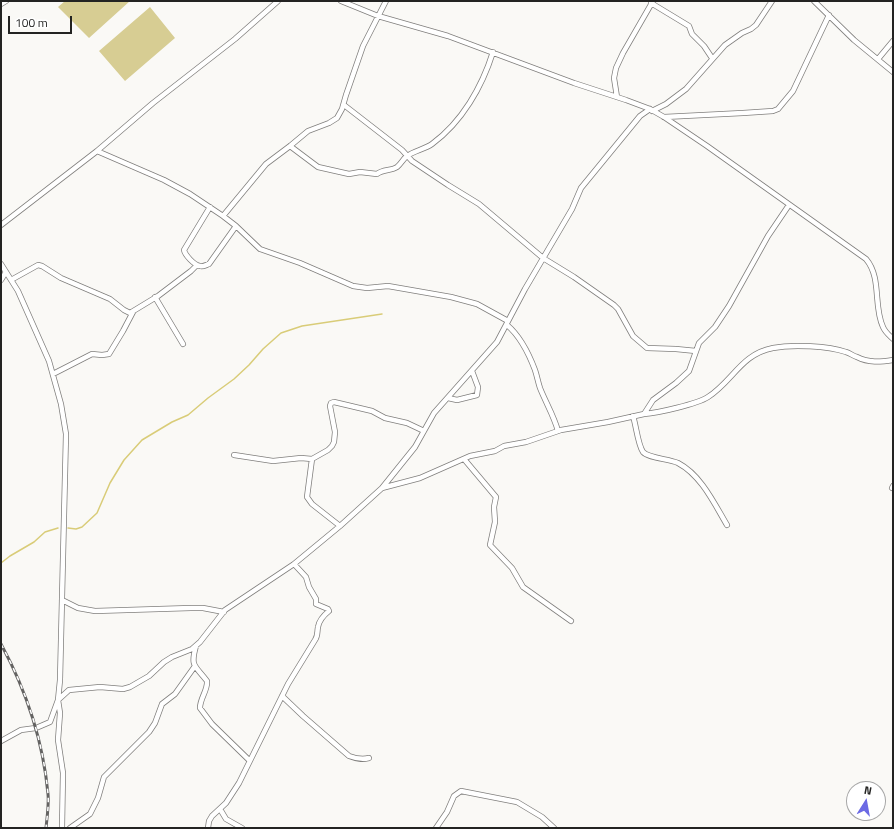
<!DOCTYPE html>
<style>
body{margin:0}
#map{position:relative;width:894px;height:829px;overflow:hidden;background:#faf9f6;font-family:"Titillium Web",sans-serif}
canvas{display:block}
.frame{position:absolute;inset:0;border:2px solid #232322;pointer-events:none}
.north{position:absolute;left:846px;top:781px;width:40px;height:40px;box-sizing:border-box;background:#fff;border:1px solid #a7a7a7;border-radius:50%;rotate:11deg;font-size:11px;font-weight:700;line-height:16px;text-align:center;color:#232322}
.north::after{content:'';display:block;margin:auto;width:14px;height:18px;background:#6c6ae4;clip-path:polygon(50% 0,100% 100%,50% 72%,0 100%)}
.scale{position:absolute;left:8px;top:16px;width:64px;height:18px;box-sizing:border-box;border:2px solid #232322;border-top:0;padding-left:5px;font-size:12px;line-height:14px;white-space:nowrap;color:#232322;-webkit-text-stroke:3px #fff;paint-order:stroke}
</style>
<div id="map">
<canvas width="894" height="829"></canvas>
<div class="frame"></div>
<div class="north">N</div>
<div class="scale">100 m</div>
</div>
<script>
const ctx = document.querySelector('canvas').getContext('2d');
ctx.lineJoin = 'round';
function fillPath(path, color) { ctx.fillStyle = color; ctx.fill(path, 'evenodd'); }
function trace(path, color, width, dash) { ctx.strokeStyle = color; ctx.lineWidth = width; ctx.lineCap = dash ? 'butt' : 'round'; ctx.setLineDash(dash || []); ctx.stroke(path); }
fillPath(new Path2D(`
 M65,1h65l-41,37 -31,-31z
 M150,7l25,31 -50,43 -26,-30z`), '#d7cd93');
trace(new Path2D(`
 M68,528l8,1 6,-2 15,-14 13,-30 14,-23 18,-20 30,-18 16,-7 20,-17 26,-19 15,-14 14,-16 18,-16 21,-7 80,-12
 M1,563l9,-7 24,-14 11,-10 13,-4`), '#d9cc78', 1.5);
const minor = new Path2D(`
 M341,1l37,15 70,20 126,47 52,17 24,9 14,8 43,29 159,113c16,19 7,47 17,68 2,5 6,8 10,12
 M814,1l40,39 39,32
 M651,3l38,23 3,8 12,12 8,12
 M1,4l5,-3
 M878,59l15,-18
 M617,97l-3,-19 2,-10 7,-15 30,-52
 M344,105l58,45 10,11 36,24 31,19 64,54 31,19 40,28 4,4 15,27 14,12 29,1 20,2
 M652,111l14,-7 20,-15 39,-44 17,-12 9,-4 5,-4 16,-24
 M664,117l79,-4 30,-2 5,-2 15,-18 36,-76
 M290,146l28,21 31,7 11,-2 17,2c6,-5 14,-3 20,-7 4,-3 6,-8 10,-11 7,-5 18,-7 25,-12 30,-22 50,-57 61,-92
 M97,151l67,29 26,14 33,22 13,10 24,23 40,14 53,23 14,2 21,-2 63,11 26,7 31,17
 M210,207l-26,43c1,5 10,15 16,16 3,1 6,-1 9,-2l27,-38
 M223,216l43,-52 24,-18 18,-15 21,-8 8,-5 5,-9 4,-14 17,-49 23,-45
 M1,225l96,-74 56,-48 82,-64 43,-38
 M1,264l17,27 31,70 12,43 5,30 -6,246 -2,20 2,13 -2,27 5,33 -1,55
 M1,280l5,-8
 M11,280l27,-15 4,1 19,12 49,21 14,11 6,3 28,-17 33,-25 6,-6
 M155,297l28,47
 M507,325c13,11 22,29 28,45 2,6 3,12 5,18 6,15 14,28 18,43
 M53,374l39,-20 10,1 7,-1 14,-23 10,-19
 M448,398l9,2 20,-5 1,-8 -6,-16
 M644,414c14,-1 53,-10 64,-17 25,-16 33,-43 65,-49 20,-4 55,-2 73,4 4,1 7,4 11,5 12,6 23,5 36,3
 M633,416c3,9 5,29 10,36 5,6 26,7 35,11 23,12 36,40 49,62
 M234,455l39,6 28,-3 11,1 16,-9 4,-4 2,-4 1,-10 -5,-26 1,-3 3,-1 38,9 13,7 22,5 17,8
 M312,459l-5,38 5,7 28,22
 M464,459l32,38 -2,10 1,15 -5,23 22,23 11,19 48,34
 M382,488l38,-10 50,-22 25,-5 9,-5 22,-4 35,-12 47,-8 36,-8 9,-14 23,-17 13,-12 10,-28 16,-16 14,-21 39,-70 21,-31
 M892,488l1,-2
 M62,600l16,8 17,3 96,-3h12l21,4
 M196,646c-6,21 -1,19 11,35 1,9 -7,17 -7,27l12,16 37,36
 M282,696l21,20 46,40c8,3 13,4 20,2
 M1,741l20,-11 15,-2 14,-6 8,-22 11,-10 31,-3 23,2 7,-2 19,-11 15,-14 8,-5 20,-8 8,-7 25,-32 69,-46 46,-38 42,-38 33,-41 19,-34 63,-71 28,-53 47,-80 9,-21 59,-72 10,-7
 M220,809l6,10 16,9
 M70,828l20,-14 8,-16 6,-21 45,-45 6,-9 7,-19 13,-10 20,-28
 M208,828l1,-7 3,-5 14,-13 13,-20 49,-99 27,-44c3,-4 2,-8 3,-13 1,-6 6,-12 11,-16l-1,-2 -12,-5v-5l-7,-12 -3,-10 -12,-13
 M436,828l11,-16 7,-16 7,-5 56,11 25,15 12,11`);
trace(minor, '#807f7d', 6);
trace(minor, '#fff', 4.5);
const rail = new Path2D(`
 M1,644c26,48 42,96 47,150 1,11 -1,23 -2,34`);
trace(rail, '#646362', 3);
trace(rail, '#fff', 1.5, [4.5]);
</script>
